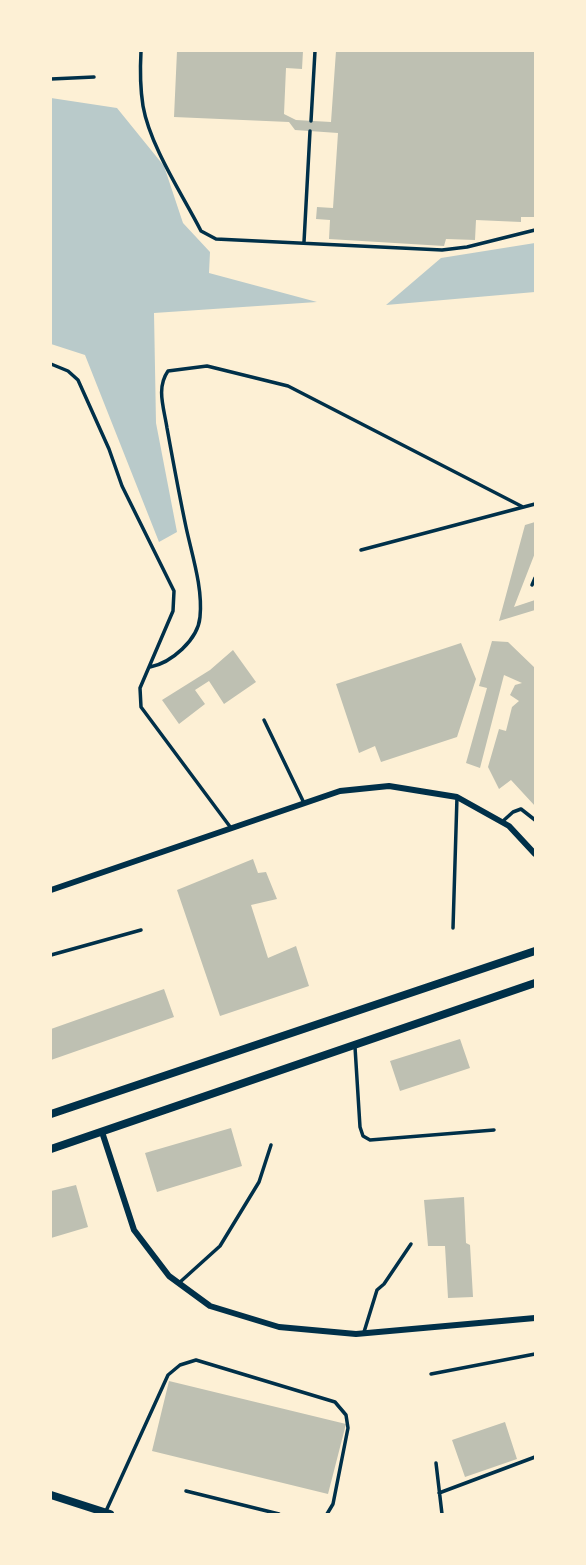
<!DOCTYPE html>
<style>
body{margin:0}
#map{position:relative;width:586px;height:1565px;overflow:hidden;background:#fdf0d5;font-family:"Nunito Sans",sans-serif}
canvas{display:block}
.frame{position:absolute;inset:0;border:52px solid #fdf0d5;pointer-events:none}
</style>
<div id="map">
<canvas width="586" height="1565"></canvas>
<div class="frame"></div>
</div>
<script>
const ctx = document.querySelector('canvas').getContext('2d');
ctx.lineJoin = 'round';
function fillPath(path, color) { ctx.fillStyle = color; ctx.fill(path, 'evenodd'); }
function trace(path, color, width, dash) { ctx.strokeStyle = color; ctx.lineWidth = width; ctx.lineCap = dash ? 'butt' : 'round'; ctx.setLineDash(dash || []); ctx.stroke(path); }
fillPath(new Path2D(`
 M51,98l66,10 47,58 19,57 27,29 -1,21 108,29 -163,11 2,110 21,109 -18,10 -74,-187 -34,-11z
 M535,243v49l-149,13 55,-47z`), '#b9caca');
fillPath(new Path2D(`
 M177,51h126l-1,18 -16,-1 -2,46 12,6 35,2 5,-71h199v166h-14v5l-45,-2 -1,20 -29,-1 -2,7 -115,-7 1,-19 -14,-1 1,-12 16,1 5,-75 -43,-3 -6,-8 -115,-5z
 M535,522v31l-21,54 21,-7v10l-36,11 26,-96z
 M492,641l16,1 27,26v138l-24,-26 -12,9 -11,-22 11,-38 7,2 6,-24 7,-6 -9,-6 5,-10 7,-2 -18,-8 -24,93 -14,-5 21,-75 -8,-2z
 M461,643l15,36 -19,58 -76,25 -6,-16 -16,7 -23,-69z
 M233,650l23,32 -32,22 -15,-23 -14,9 10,14 -26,20 -17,-24 48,-30z
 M253,859l5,14 8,-1 11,27 -26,6 17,53 28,-12 13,40 -89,30 -43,-126z
 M164,989l10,28 -123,43v-31z
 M460,1039l10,29 -70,23 -10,-30z
 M231,1128l11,38 -85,26 -12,-39z
 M76,1185l12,42 -37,11v-47z
 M464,1197l2,46 4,2 3,52 -25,1 -3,-52h-17l-4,-46z
 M169,1381l177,43 -18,70 -176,-43z
 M505,1422l12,37 -52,18 -13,-37z`), '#bec0b2');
trace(new Path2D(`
 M141,51c-1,18 -1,36 2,55 7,40 39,88 58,125l15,8 226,11 25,-3 68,-17
 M51,79l43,-2
 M311,121l4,-70
 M304,242l6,-111
 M51,364l17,7 10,9 31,69 13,37 52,105 -1,20 -33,77 1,19 90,121
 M361,550l174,-46
 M532,585l3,-7
 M150,667c21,-4 48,-27 50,-50 3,-29 -8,-62 -14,-90 -7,-33 -13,-66 -19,-99 -3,-20 -11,-40 1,-57l39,-5 81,20 235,121
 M264,720l40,83
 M503,821l10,-9 8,-3 14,11
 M453,928l4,-131
 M51,955l90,-25
 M355,1047l5,80 3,9 7,4 124,-10
 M179,1283l41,-37 39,-64 12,-37
 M364,1332l13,-42 7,-6 27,-40
 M431,1374l104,-20
 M436,1463l6,51
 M186,1491l93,23
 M439,1493l96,-36
 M106,1511l62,-136 12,-10 16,-5 139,42 11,13 2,13 -15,76 -6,10`), '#003049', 3.5);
trace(new Path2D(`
 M51,890l289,-99 49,-5 68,11 52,29 26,28
 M102,1132l32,98 35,46 41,30 69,21 77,7 179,-16`), '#003049', 6);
trace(new Path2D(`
 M51,1114l484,-163
 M51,1149l484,-166
 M51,1495l59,19`), '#003049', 8);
</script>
